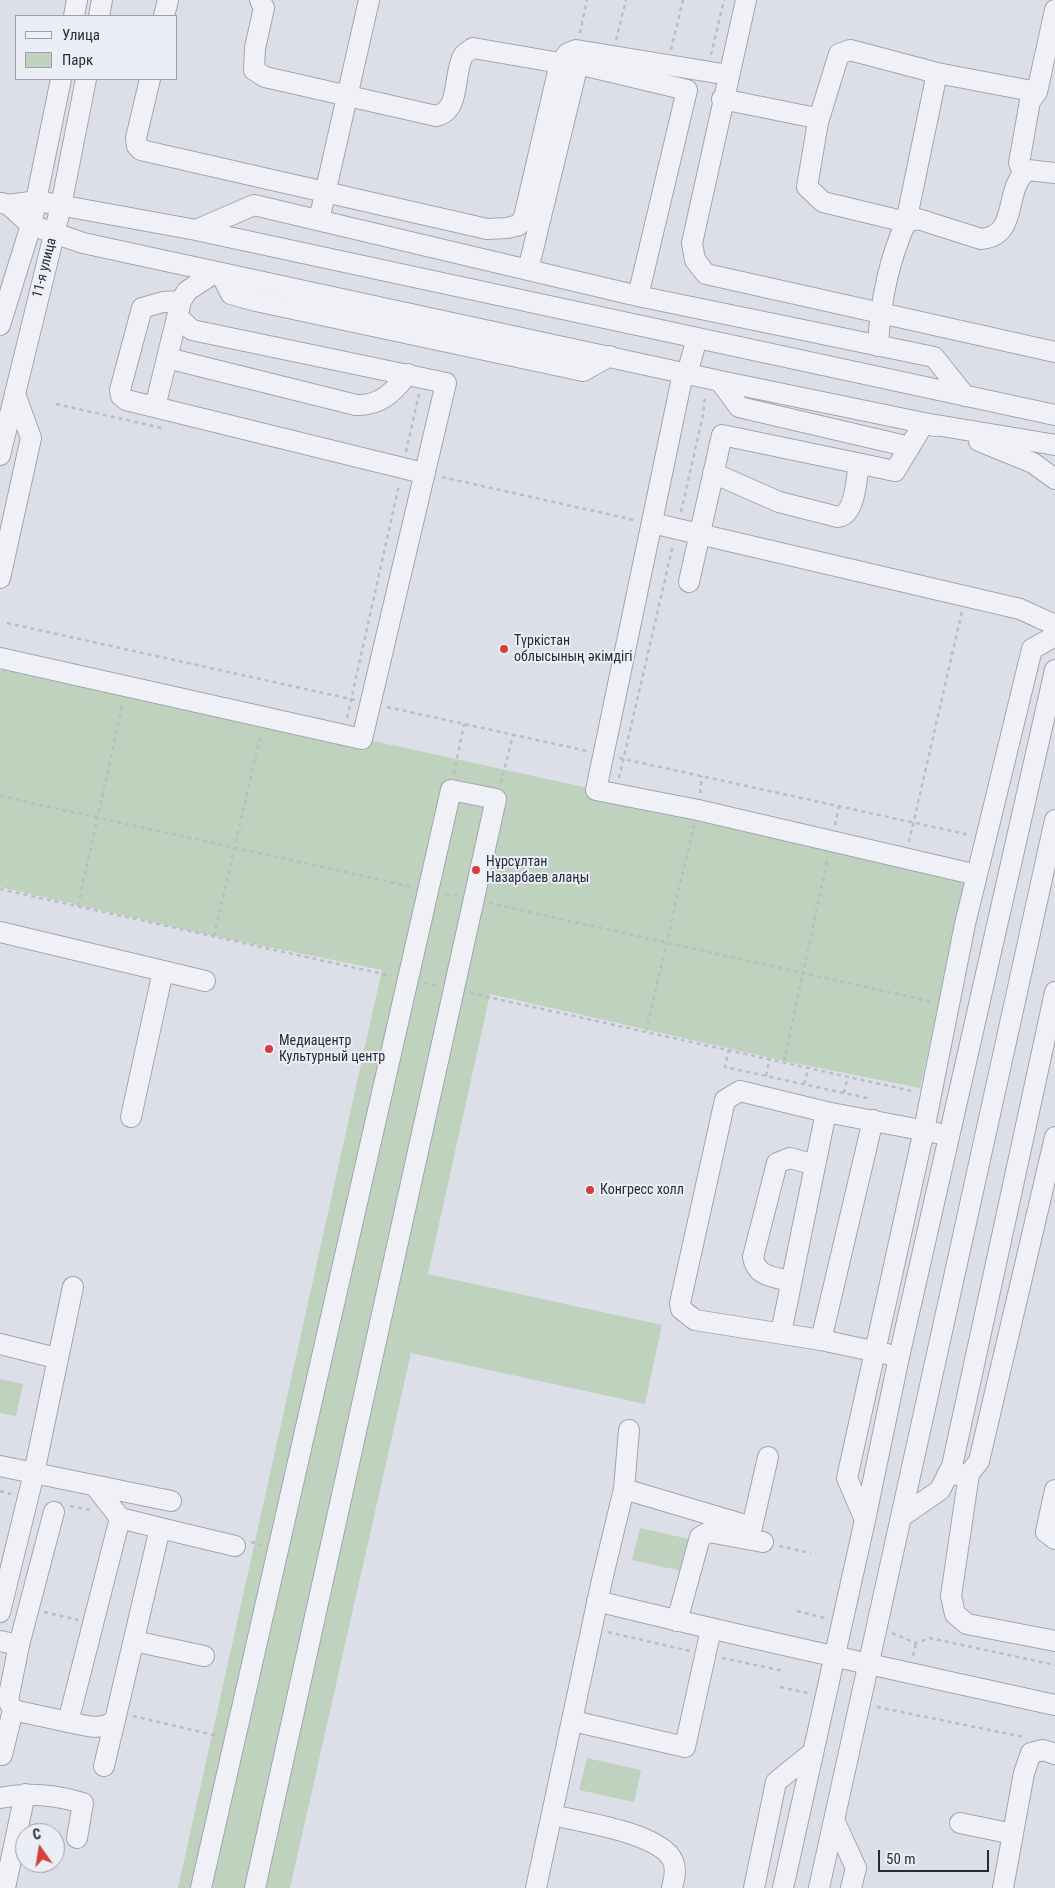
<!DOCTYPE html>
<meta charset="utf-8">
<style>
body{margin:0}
#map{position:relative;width:1055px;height:1888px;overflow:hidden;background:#dddfe8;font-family:"Roboto Condensed",sans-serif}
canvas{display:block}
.legend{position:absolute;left:15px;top:15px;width:162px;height:65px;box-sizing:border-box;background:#eceef5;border:1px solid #9da0ac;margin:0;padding:6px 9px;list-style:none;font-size:15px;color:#262a3f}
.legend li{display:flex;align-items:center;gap:10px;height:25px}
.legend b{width:25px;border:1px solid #9da0ac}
.north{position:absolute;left:15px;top:1823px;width:50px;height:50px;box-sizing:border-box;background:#eceef5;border:1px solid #9da0ac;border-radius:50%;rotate:347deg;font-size:14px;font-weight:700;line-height:20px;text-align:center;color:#262a3f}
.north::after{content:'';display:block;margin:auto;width:18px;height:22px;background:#d53e3a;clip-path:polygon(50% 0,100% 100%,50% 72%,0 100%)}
.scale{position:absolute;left:878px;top:1850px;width:111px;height:22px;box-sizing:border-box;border:2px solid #262a3f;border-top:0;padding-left:6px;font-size:15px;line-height:18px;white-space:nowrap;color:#262a3f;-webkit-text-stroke:4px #eceef5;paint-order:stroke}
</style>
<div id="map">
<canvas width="1055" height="1888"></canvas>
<ul class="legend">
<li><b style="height:6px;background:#f0f1f6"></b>Улица</li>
<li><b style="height:14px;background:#bfd2bd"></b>Парк</li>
</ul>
<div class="north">С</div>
<div class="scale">50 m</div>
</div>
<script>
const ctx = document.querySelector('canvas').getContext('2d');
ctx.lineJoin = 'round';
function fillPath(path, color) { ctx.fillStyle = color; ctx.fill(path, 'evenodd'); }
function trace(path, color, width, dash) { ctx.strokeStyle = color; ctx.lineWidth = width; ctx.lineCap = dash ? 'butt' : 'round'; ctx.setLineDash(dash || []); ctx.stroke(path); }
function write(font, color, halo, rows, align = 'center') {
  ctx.font = font + ' "Roboto Condensed",sans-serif'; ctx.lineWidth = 4; ctx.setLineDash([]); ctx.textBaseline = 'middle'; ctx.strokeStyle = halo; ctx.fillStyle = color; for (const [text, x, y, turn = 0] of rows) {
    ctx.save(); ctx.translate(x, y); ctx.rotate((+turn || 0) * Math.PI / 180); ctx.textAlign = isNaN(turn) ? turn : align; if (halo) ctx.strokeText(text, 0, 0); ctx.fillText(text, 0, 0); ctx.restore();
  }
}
fillPath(new Path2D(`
 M3,660l965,211 -48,217 -136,-27 -294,-67 -62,280 234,51 -17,79 -234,-51 -121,535h-112l204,-918 -168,-34 -214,-49v-213z
 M0,1379l23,5 -7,32 -16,-3z
 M640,1528l54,12 -8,32 -54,-12z
 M587,1758l54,12 -7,32 -55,-12z`), '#bfd2bd');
const minor = new Path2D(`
 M260,0l4,8 -9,40 -1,22 11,7 171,39c25,-5 17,-42 27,-60 2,-3 7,-6 10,-8l87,15
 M746,0l-54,243 3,17 11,14 349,78
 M74,16l3,-16
 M99,16l3,-16
 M164,16l4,-16
 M150,79l-14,59 1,8 4,4 346,79 20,-1 12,-3 5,-8 36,-154 8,-10 8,-3 153,25
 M722,99l89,18 7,5 -11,65 16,15 83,20 31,-149
 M818,122l21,-68 11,-4 87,23 100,19
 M1023,173l-4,-10 11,-62 7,-9 18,-82
 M2,203l7,2 28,-4 159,29 859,185
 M9,205l22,20 52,18 637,138 204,42 131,22
 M319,220l50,-220
 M196,230l58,-25 384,91 296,61 31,39
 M528,270l50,-206 109,26 -49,206
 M221,274l10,20 25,7 327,70 27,-15
 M181,301l-18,1 -21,6 -22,82 1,6 5,4 297,73
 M0,325l31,-100 30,-146
 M878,346c2,-41 11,-86 28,-124l12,-3 63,20c40,-4 21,-51 47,-69l27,3
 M167,358l189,47c25,1 37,-13 52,-31
 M683,373l-87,417 102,20 279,65
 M687,374l10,-36
 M720,381l19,26 171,40
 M155,407l26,-106 6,-10 29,-19
 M979,441l54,22 22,16
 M0,455l61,-249 25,-127
 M713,473l66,29 59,15c18,-3 18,-38 21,-53
 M652,523l368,86 35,16
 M0,578l31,-140 -16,-44
 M689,582l33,-147 173,36 29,-48 11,3
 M0,658l362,81 84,-356 -254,-53 -15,-14
 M0,932l205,49
 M131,1117l32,-146
 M791,1281c-17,-4 -35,-4 -38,-24l24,-94 13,-5 25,7
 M781,1333l45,-221
 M821,1340l52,-220
 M0,1344l56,14
 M887,1354l-66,-14 -126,-20 -14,-11 -1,-6 45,-203 15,-9 86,21 111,21
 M0,1466l171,35
 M969,1474l-18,122 4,18 12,10 88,17
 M947,1475l22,-1 10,-13 76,-324
 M624,1489l128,38 16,-70
 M1055,1490l-9,42 9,7
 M901,1517l39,-27 12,-24 103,-474
 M865,1520l-18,-42 77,-348 41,-206 67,-275 23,-13
 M160,1528l75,18
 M597,1601c152,38 305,70 458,104
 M0,1612l34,-139 39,-186
 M677,1621l23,-84 9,-5 54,10
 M0,1641l19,4 35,-133
 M134,1641l70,15
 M19,1645l-11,55 5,10 55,12 52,-204 -25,-32
 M573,1721l112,26 26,-118
 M68,1722c17,3 33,10 47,-2l45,-192 -40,-10
 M2,1755l11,-45
 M104,1766l11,-46
 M0,1798c30,-6 55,-3 83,5l-6,35
 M552,1815c29,7 109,18 121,46 4,9 1,18 -1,27
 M834,1820l22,48 -5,20
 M960,1823l53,11
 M5,1888l20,-94
 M201,1888l250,-1098 45,9 -241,1089
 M536,1888l66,-308 22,-91 5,-59
 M754,1888l22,-106 37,-30
 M783,1888l82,-368 34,-163 156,-687
 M819,1888l236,-1068
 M1003,1888l21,-115 7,-20 12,-3 12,4`);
trace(minor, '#a2a5b2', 22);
trace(new Path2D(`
 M580,33l7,-33
 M616,40l10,-40
 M671,50l12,-50
 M711,55l13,-55
 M56,404l106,24
 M406,452l13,-58
 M442,477l192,43
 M681,512l22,-97 2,-19
 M7,623l348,77
 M387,707l200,44
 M347,718l52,-233
 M619,758l351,77
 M454,774l10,-50
 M619,778l54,-233
 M501,783l12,-48
 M700,793l2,-17
 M0,796l413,91
 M835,825l4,-19
 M909,842l53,-231
 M0,889l392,87
 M445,894l12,2
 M489,903l444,99
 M78,906l45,-204
 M214,936l47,-203
 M424,983l14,3
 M470,993l442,98
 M646,1031l48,-206
 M729,1049l-4,18 142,31 1,4
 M784,1061l44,-204
 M766,1076l4,-18
 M804,1084l5,-17
 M844,1093l4,-17
 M0,1491l11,3
 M70,1506l22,4
 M251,1542l12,3
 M779,1546l32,7
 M797,1611l28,7
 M44,1612l34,8
 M608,1632l82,19
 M892,1633l24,10 14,-5 125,27
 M913,1656l3,-13
 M722,1658l62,13
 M780,1687l28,6
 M877,1707l147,30
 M133,1716l85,20`), '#bbbdc6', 2.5, [4, 4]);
trace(minor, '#f0f1f6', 20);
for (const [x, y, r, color] of [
 [504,649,5,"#d53e3a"],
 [476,870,5,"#d53e3a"],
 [269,1049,5,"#d53e3a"],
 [590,1190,5,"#d53e3a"]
]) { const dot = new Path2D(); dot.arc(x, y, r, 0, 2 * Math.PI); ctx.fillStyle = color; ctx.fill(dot); trace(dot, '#eceef5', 2); }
write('14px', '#262a3f', '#eceef5', [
 ["11-я улица",45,268,-76]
]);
write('14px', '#262a3f', '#eceef5', [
 ["Түркістан",514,641],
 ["облысының әкімдігі",514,657],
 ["Нұрсұлтан",486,862],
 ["Назарбаев алаңы",486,878],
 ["Медиацентр",279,1041],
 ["Культурный центр",279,1057],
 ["Конгресс холл",600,1190]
], 'left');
</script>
